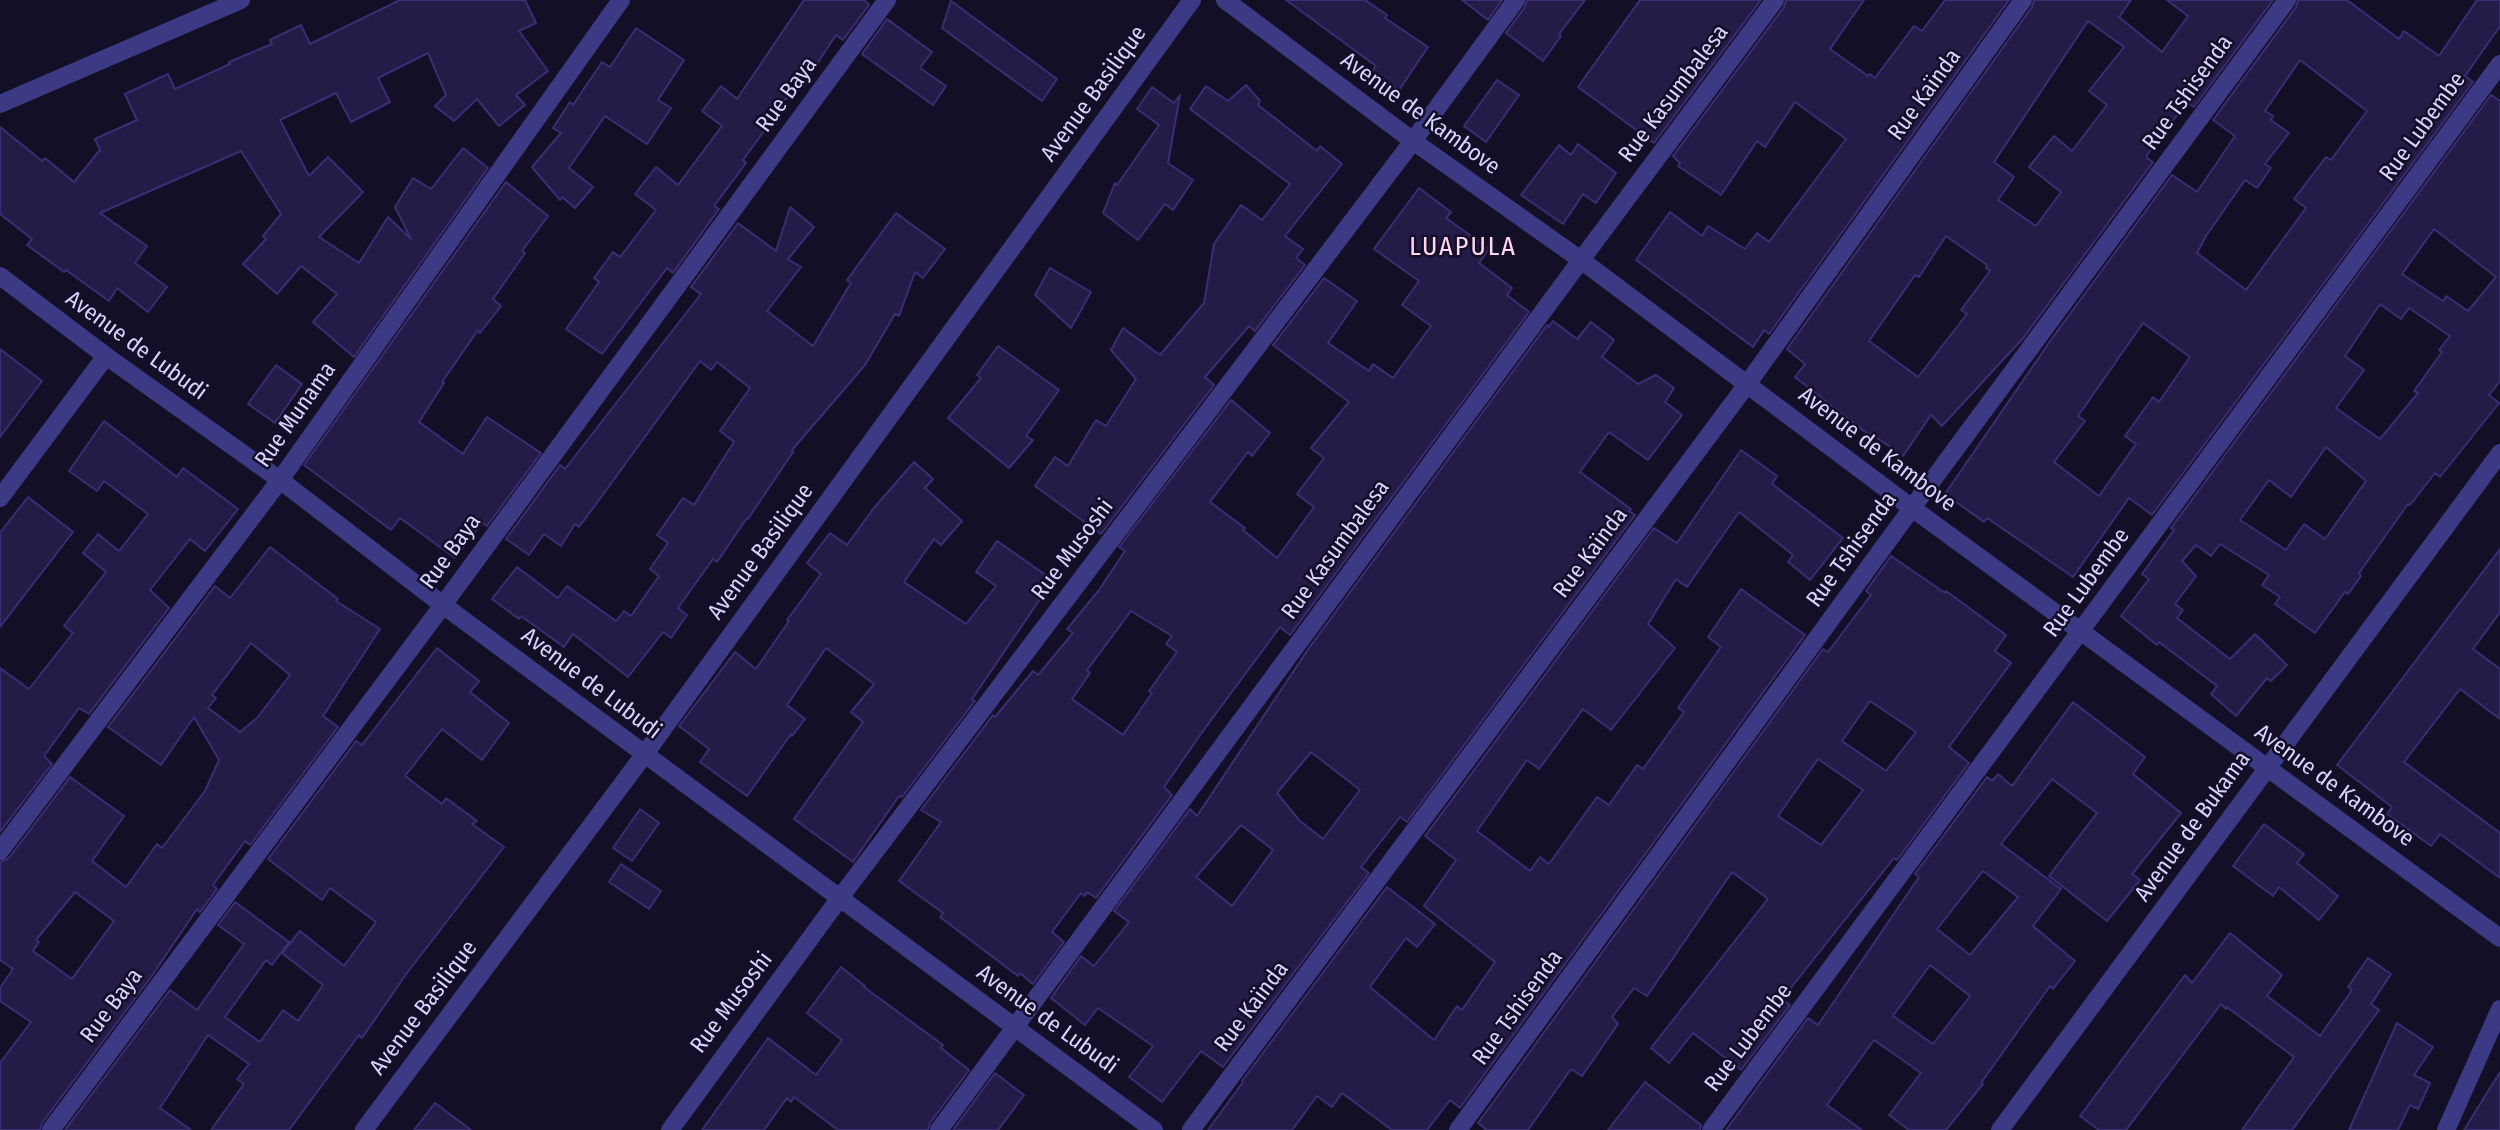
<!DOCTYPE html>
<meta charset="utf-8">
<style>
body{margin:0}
canvas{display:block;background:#130f26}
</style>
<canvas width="2500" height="1130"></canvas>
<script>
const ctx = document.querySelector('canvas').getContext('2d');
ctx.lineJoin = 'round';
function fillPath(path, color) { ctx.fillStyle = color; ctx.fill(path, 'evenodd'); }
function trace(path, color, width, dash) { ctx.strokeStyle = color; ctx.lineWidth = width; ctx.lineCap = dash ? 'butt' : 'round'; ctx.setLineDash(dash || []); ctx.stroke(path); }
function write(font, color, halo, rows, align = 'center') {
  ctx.font = font + ' "Fira Sans Condensed",sans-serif'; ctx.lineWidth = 5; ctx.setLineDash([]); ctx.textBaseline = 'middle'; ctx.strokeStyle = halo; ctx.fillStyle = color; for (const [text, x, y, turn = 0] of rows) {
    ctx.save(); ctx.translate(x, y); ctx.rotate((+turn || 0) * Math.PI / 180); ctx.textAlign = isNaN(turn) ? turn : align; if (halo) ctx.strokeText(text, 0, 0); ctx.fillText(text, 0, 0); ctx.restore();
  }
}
const building = new Path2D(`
 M400,0h125l11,23 -17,8 29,40 -32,24 9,10 -26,21 -22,-27 -23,22 -19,-15 11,-11 -18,-42 -50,25 12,24 -39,20 -15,-29 -56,27 29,56 19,-19 35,35 -44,45 40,26 29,-46 23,22 -16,-32 18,-29 18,11 32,-41 25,20 -134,189 -41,-35 24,-28 -36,-28 -24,28 -34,-30 23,-25 -3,-3 18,-22 -40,-63 -141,62 47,33 -12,17 32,24 -19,25 -31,-24 -8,13 -43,-31 -2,2 -37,-27 5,-6 -32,-25v-87l42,34 3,-3 29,24 26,-32 -5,-11 42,-19 -12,-26 43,-20 7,15 55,-25 -1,-2 43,-18 -2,-4 31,-15 9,19z
 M804,0h60l5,5 -26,35 -7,-5 -33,50 -41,33 8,5 -27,37 3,3 -32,43 5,3 -46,64 -6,-5 -65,86 -36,-25 33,-47 -5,-4 19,-26 7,5 36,-47 -21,-16 21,-27 22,18 44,-59 -20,-15 19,-25 16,13z
 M1286,0h79l22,15 -2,3 43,29 -29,43 -27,-18 4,-6z
 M1462,0h40l-14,20z
 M1527,0h58l-26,34 2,2 -18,25 -37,-28 19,-26z
 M1640,0h121l-107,143 -76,-56z
 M1786,0h78l-34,49 38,27 2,-2 5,4 39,-52 8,5 23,-31h64l-240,334 -5,-4 -11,17 -117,-87 34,-48 32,24 6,-10 37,23 12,-16 12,9 77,-103 -51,-37 -30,45 -8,-6 -36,54 -43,-29 2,-3 -7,-7 111,-149z
 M2034,0h97l-12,17 43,35 26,-36 -21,-16h106l-79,107 -7,-5 -40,53v3l6,4 -129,175 -82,89 -11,-11 -28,41 -33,-23 -1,2 -74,-58 10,-13 -18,-15 245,-342zM2088,21l36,26 -35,44 18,14 -35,46 -18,-15 -25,31 32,25 -25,34 -38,-26 16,-23 -20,-15zM1946,236l41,29 -1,3 4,3 -29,39 6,4 -49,63 -49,-36 46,-66 4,2z
 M2298,0h49l52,39 5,-8 35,25 38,-56h23v26l-35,50 8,6 -321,433 -23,-17 -56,79 -86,-59 -3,4 -39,-28 108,-157 119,-162 25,17 38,-56 -22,-16 83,-113zM2300,60l67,51 -36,49 -5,-3 -32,42 12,9 -60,82 -49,-37 9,-17 39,-56 12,8 14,-20 -6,-4 24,-31 -18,-13 2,-4 -8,-5zM2143,323l47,34 -31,45 -6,-5 -28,39 11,8 -37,52 -45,-34 31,-41 -7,-5z
 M951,1l106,78 -15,22 -100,-73z
 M887,19l45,33 -12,16 26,18 -13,19 -71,-51z
 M636,28l48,32 -26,40 13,8 -24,36 -42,-28 -36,52 24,19 -18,21 -13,-11 -2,3 -28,-33 29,-34 -8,-5 17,-26 3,3 29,-43 8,5z
 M1497,80l22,15 -33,47 -22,-16z
 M1246,85l14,16 -2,4 59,46 3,-5 22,18 -57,72 18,13 -7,9 9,7 -50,66 -6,-5 -44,51 9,8 -113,149 -66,-48 20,-29 13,9 28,-46 10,6 30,-47 -25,-29 12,-22 37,27 44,-52 10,-59 27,-39 21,15 28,-36 -100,-75 16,-23 22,15z
 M1152,87l22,16 6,-8 -12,68 25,17 -20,30 -8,-6 -27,36 -35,-27 12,-30 2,2 42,-60 -22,-16z
 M2491,95l9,6v280l-11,14 10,8 -59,74 -5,-4 -25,32 -2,-1 -49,69 2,3 -13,18 -3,-2 -30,41 -40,-29 5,-7 -18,-12 7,-10 -49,-31 -9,12 -15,-11 -14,16 14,15 -21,28 8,6 -6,8 53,41 25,-25 32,31 -16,16 -4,-3 -31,38 -25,-22 6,-8 -58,-44 -2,3 -36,-29 28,-37 -7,-5 32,-44 -3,-2zM2434,229l62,48 -28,34 -22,-15 -3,5 -41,-27zM2380,304l21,15 8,-11 41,28 -11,14 3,2 -28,39 4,2 -38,46 -44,-31 28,-38 -19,-14zM2326,447l40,34 -41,58 -21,-15 -18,26 -46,-30 29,-40 22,17z
 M1578,144l38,29 -20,30 -13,-9 -20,30 -42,-29 38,-50 12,10z
 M506,182l42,34 -26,35 3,2 -32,46 8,7 -21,27 -2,-3 -36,52 2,1 -25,39 44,32 24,-37 54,36 -54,73 -5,-3 -27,35 -55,-40 -9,12 -87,-65z
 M1419,188l32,24 -5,6 43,31 -10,14 33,25 -5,7 22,17 -239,323 -10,-8 -77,104 -39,56 8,8 -76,103 -9,-6 -2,4 -4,-3 -29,39 12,10 -31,42 -13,-11 -2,3 -78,-59 3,-4 -44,-32 42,-59 -20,-12 72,-95 2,2 38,-46 5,4 35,-42 -6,-4 32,-39 26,-39 -6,-4 112,-147 39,33 -18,23 -4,-4 -38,50 35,26 -2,2 34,28 37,-51 -17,-13 27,-36 -13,-10 38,-46 -76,-57 51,-67 33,23 -29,42 41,28 4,-7 20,14 38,-52 -29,-21 17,-24 -45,-32zM1131,611l41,25 -6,8 11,8 -28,39 3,2 -29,42 -51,-36 18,-26 -3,-3z
 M790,207l24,20 -26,32 13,8 -34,44 46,35 38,-63 -4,-3 49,-67 49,36 -22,29 -8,-6 -16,44 -4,-2 -30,51 -73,85 1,2 -45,67 -1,-1 -30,44 -4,-3 -35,49 9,7 -16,23 -8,-6 -35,45 -55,-43 -9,13 -43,-31 -2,3 -27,-20 25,-32 41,31 9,-12 49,35 8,-10 7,5 28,-40 -9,-7 18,-26 -11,-8 26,-37 11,7 40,-63 -14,-11 30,-43 -33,-26 -6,8 -11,-9 -101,139 -20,27 -4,-3 -14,22 -17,-12 -15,21 -23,-16 54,-74 5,4 136,-175 -10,-7 47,-64 38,28z
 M1050,268l41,24 -20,36 -36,-33z
 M1553,321l24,18 14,-17 23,18 -12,17 36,27 18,-9 18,13 -9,14 17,13 -34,45 -39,-28 -29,40 51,37 -2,2 6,4 -228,307 -7,-5 -39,50 8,6 -146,194 -22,-16 -39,51 -33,-25 24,-31 -55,-38 -13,17 -34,-27 30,-42 13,10 35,-44 -15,-11 76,-102 7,7 112,-168 238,-323 2,2zM1311,752l49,38 -37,49 -24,-19 -22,-27zM1241,825l32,25 -41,56 -36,-29z
 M998,346l61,44 -33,46 7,4 -24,28 -61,-50 33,-40 -4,-3z
 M0,349l42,32 -42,56z
 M276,365l26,19 -27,39 -27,-19z
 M104,421l73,56 6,-9 55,41 -33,42 -15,-12 -40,51 19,18 -80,106 -10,-6 -35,48 8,8 -52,68v-164l29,21 44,-56 -9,-7 42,-54 -23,-19 15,-19 21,17 29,-37 -44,-33 -7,10 -28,-20z
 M1741,450l36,26 -5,8 71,54 -33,42 -22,-18 5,-7 -54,-43 -52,75 -11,-8 -28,45 27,24 -64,82 -28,-21 -44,60 -12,-9 -50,71 53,40 10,-14 9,7 48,-67 12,8 28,-40 6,4 41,-57 -6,-4 43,-61 -13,-10 33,-48 64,46 -345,473 -10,-8 -23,30h-35l-50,-37 -10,14 -15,-11 -25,34h-84l35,-48 -1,-1 145,-194 48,37 -18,23 -11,-9 -36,49 64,53 23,-34 5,4 33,-48 -71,-56 32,-46 -31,-24 229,-308 23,15z
 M914,462l19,17 -8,9 37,33 -21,24 -7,-6 -30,43 62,42 30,-38 -20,-14 21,-31 56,39 -81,119 3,2 -73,96 -3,-1 -46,66 -59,-43 69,-97 -12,-10 23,-28 -48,-36 -39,57 18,14 -13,17 -1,-2 -44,62 -47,-34 9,-13 -30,-23 56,-74 21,17 33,-48 -2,-1 34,-46 -14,-11 23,-30 17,12 26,-36z
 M28,497l45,35 -73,95v-94z
 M270,547l68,52 -2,2 44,28 -57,87 15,11 -88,118 -5,-4 -32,44 4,4 -17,23 -3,-3 -46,68 -109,146 -2,7h-40v-67l31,-41 -31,-21v-13l13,-19 -13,-9v-98l9,-4 61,-81 54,39 -32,45 34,26 31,-43 5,4 43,-57 14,-31 -25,-43 -33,48 -53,-38 107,-141 15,12zM251,643l39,32 -33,43 -17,14 -32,-24 8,-10 -4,-3zM75,892l39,29 -42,58 -39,-28 6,-9 -3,-2z
 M2500,549v63l-27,37 27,20v50l-40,-30 -56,73 96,71v45l-60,-44 -9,12 -44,-32 5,-7 -55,-42z
 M1891,556l54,37 1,-2 60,44 -11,16 16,12 -62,84 20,16 -72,97 -3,-2 -112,141 8,6 -49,65 -48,-37 -24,30 -18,-15 116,-148v-2l-35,-26 -85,124 -13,-8 -22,29 6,7 -36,52 -11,-7 -43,61h-41l-9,-7 345,-474 5,3 43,-57 -5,-4zM1870,701l46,31 -30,39 -44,-30zM1818,759l45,31 -42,55 -43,-29z
 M437,648l42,33 -9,11 39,31 -27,37 -40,-31 -37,47 37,28 4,-6 31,23 -5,3 32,23 -97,126 -45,65 -3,-3 -70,95h-78l33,-46 -7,-5 12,-15 -41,-29 -48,73 31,22h-126l105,-140 27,20 47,-66 -26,-19 17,-23 54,40 -17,23 -6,-5 -41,57 35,25 23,-32 15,11 25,-36 -41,-32 18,-22 44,35 32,-44 -46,-34 -8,12 -54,-41 88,-118 6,4z
 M2073,702l72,55 -12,17 48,39 -49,61 8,6 -33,41 -58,-45 48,-63 -45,-34 -51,65 60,45 -28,37 42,35 -22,28 -3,-3 -69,97 2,1 -37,46h-37l-20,-15 32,-42 -47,-33 -47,65 35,25h-136l82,-112 10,7 101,-148 -4,-3 72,-97 5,4 6,-7 14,12zM1983,871l35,26 -48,58 -33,-26zM1930,965l40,31 -37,48 -40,-28z
 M640,809l19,14 -27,38 -19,-13z
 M2264,824l40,30 -7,9 41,33 -19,24 -40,-33 -6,9 -40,-30z
 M621,864l40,27 -12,18 -40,-27z
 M2230,933l52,42 -15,21 53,40 32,-46 -4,-3 20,-29 23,16 -20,30 8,6 -87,120h-50l52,-73 -67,-50 -1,2 -5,-5 -95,126h-27l-19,-14 105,-141 7,8z
 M841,967l24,19 -1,1 79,58 -2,3 28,22 -39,53 -2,7h-90l-44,-33 -3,5 -4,-4 -23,32h-62l66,-92 48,37 26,-35 -35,-27z
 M2397,1023l36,24 -19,28 16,8 -12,26 -8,-4 -12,25h-49z
 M2500,1072v58h-36z
 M995,1073l29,22 -26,35h-45z
 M1645,1082l56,43 -1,5h-92z
 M435,1103l36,27h-57z`);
fillPath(building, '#241b47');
trace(building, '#3b2d73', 2);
trace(new Path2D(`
 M1225,0l188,141 168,119 331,248 588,430
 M0,104l241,-104
 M0,276l106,80 174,124 163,125 711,525
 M0,498l106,-142
 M0,851l280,-371 341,-480
 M51,1130l392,-525 444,-605
 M364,1130l280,-375 548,-755
 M670,1130l169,-231 574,-758 103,-141
 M939,1130l642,-870 194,-260
 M1191,1130l557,-747 275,-383
 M1458,1130l454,-622 375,-508
 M1711,1130l789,-1066
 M2000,1130l500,-677
 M2446,1130l54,-121`), '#3d3a85', 18);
write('23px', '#d9d4ff', '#130f26', [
 ["Rue Tshisenda",2188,93,-54],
 ["Avenue Basilique",1094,94,-54],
 ["Rue Kasumbalesa",1674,94,-53],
 ["Rue Baya",787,95,-54],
 ["Rue Kaïnda",1925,95,-54],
 ["Avenue de Kambove",1420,114,36],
 ["Rue Lubembe",2423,127,-54],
 ["Avenue de Lubudi",136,346,36],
 ["Rue Munama",296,415,-55],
 ["Avenue de Kambove",1877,450,37],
 ["Rue Musoshi",1073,550,-53],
 ["Rue Kasumbalesa",1336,550,-54],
 ["Rue Tshisenda",1852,550,-54],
 ["Rue Baya",451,552,-54],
 ["Avenue Basilique",761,552,-54],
 ["Rue Kaïnda",1591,553,-53],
 ["Rue Lubembe",2087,583,-54],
 ["Avenue de Lubudi",591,684,37],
 ["Avenue de Kambove",2334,786,36],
 ["Avenue de Bukama",2193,827,-54],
 ["Rue Musoshi",732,1003,-53],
 ["Rue Baya",112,1006,-53],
 ["Rue Kaïnda",1252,1007,-53],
 ["Avenue Basilique",424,1008,-53],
 ["Rue Tshisenda",1518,1008,-54],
 ["Avenue de Lubudi",1047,1020,36],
 ["Rue Lubembe",1749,1038,-53]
]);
ctx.letterSpacing = '2px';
write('26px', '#ffd6f0', '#130f26', [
 ["LUAPULA",1463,248]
]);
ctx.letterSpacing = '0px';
</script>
